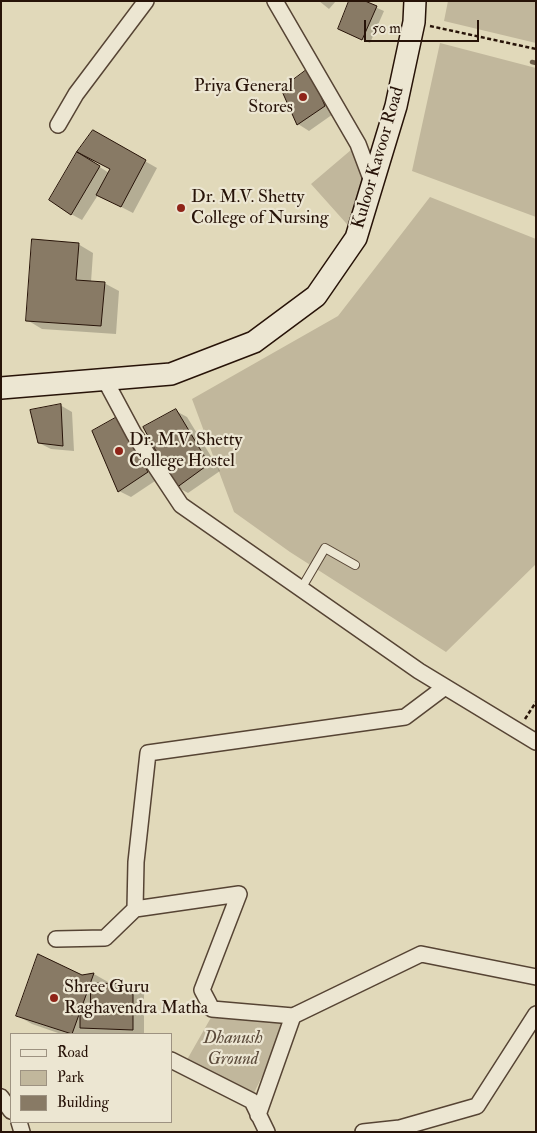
<!DOCTYPE html>
<style>
body{margin:0}
#map{position:relative;width:537px;height:1133px;overflow:hidden;background:#e1d9ba;font-family:"IM FELL Double Pica",serif}
canvas{display:block}
.frame{position:absolute;inset:0;border:2px solid #271308;pointer-events:none}
.legend{position:absolute;left:10px;top:1033px;width:162px;height:90px;box-sizing:border-box;background:#ece6d2;border:1px solid #9d9281;margin:0;padding:6px 9px;list-style:none;font-size:15px;color:#271308}
.legend li{display:flex;align-items:center;gap:10px;height:25px}
.legend b{width:25px;border:1px solid #9d9281}
.scale{position:absolute;left:364px;top:20px;width:115px;height:22px;box-sizing:border-box;border:2px solid #271308;border-top:0;padding-left:6px;font-size:15px;line-height:18px;white-space:nowrap;color:#271308;-webkit-text-stroke:4px #ece6d2;paint-order:stroke}
</style>
<div id="map">
<canvas width="537" height="1133"></canvas>
<div class="frame"></div>
<ul class="legend">
<li><b style="height:6px;background:#ece6d2"></b>Road</li>
<li><b style="height:14px;background:#c1b79c"></b>Park</li>
<li><b style="height:14px;background:#887a65"></b>Building</li>
</ul>
<div class="scale">50 m</div>
</div>
<script>
const ctx = document.querySelector('canvas').getContext('2d');
ctx.lineJoin = 'round';
function fillPath(path, color) { ctx.fillStyle = color; ctx.fill(path, 'evenodd'); }
function trace(path, color, width, dash) { ctx.strokeStyle = color; ctx.lineWidth = width; ctx.lineCap = dash ? 'butt' : 'round'; ctx.setLineDash(dash || []); ctx.stroke(path); }
function write(font, color, halo, rows, align = 'center') {
  ctx.font = font + ' "IM FELL Double Pica",serif'; ctx.lineWidth = 4.5; ctx.setLineDash([]); ctx.textBaseline = 'middle'; ctx.strokeStyle = halo; ctx.fillStyle = color; for (const [text, x, y, turn = 0] of rows) {
    ctx.save(); ctx.translate(x, y); ctx.rotate((+turn || 0) * Math.PI / 180); ctx.textAlign = isNaN(turn) ? turn : align; if (halo) ctx.strokeText(text, 0, 0); ctx.fillText(text, 0, 0); ctx.restore();
  }
}
fillPath(new Path2D(`
 M448,1h88v42l-92,-22z
 M440,43l96,25v149l-124,-46z
 M358,144l9,40 -13,48 -43,-48z
 M430,197l106,42v325l-90,88 -156,-100 -56,-40 -42,-113 146,-83z
 M213,1014l75,9 -34,70 -70,-28z`), '#c1b79c');
fillPath(new Path2D(`
 M319,1h17l-7,8z
 M361,1l23,10 -14,32 -31,-14z
 M320,76l16,36 -27,19 -11,-7 -15,-35z
 M94,132l63,36 -24,45 -35,-18 -16,25 -11,-6 7,-61zM93,160l18,9 -2,4 -17,-11z
 M78,244l15,9 -2,29 13,1 15,8 -3,43 -74,-5 -15,-9z
 M60,405l12,7 2,39 -23,-2 -12,-6z
 M176,411l11,6 33,54 -32,22 -11,-6z
 M117,418l41,61 -27,18 -12,-6z
 M94,974l14,8 -1,2 26,1 11,7v42h-83l-29,-10 -14,-8 64,-39z`), '#0003');
trace(new Path2D(`
 M532,62l4,1`), '#71624e', 4.5);
const building = new Path2D(`
 M349,1h16l12,5 -15,34 -24,-11z
 M309,68l16,38 -28,19 -16,-36z
 M93,130l53,30 -25,47 -25,-12 14,-26 -33,-17z
 M77,152l23,14 -29,49 -22,-15z
 M32,239l47,4 -3,37 29,2 -4,44 -75,-5z
 M61,404l2,42 -25,-3 -8,-33z
 M176,409l33,55 -33,24 -33,-61z
 M117,417l31,55 -30,20 -26,-61z
 M38,954l44,21 12,-2 -22,61 -56,-18z
 M91,983l42,1v46l-53,-2v-15h10z`);
fillPath(building, '#887a65');
trace(building, '#271308', 1);
const lane = new Path2D(`
 M301,589l24,-41 30,17`);
const street = new Path2D(`
 M275,1l83,143 15,40
 M58,125l18,-31 70,-93
 M105,380l29,54 47,71 238,166 117,71
 M135,909l104,-15 -37,96 10,19 81,7 -35,99
 M56,939l49,-1 30,-29 1,-47 12,-109 257,-36 40,-30
 M293,1016l128,-62 115,23
 M171,1060l81,41 15,31
 M1,1097l10,14
 M19,1122l3,10
 M363,1132l37,-4 77,-22 59,-92`);
const secondary = new Path2D(`
 M1,388l170,-14 83,-32 62,-46 40,-58 40,-132 18,-84 1,-21`);
trace(lane, '#564434', 10);
trace(street, '#564434', 18);
trace(secondary, '#271308', 24);
trace(new Path2D(`
 M430,26l106,23
 M525,719l11,-17`), '#271308', 2.5, [4, 2.5]);
trace(lane, '#ece6d2', 8);
trace(street, '#ece6d2', 15);
trace(secondary, '#ece6d2', 21);
for (const [x, y, r, color] of [
 [303,97,5,"#8f2418"],
 [181,208,5,"#8f2418"],
 [119,451,5,"#8f2418"],
 [54,998,5,"#8f2418"]
]) { const dot = new Path2D(); dot.arc(x, y, r, 0, 2 * Math.PI); ctx.fillStyle = color; ctx.fill(dot); trace(dot, '#ece6d2', 2); }
write('18px', '#271308', '#ece6d2', [
 ["Priya General",293,87,"right"],
 ["Stores",293,108,"right"],
 ["Dr. M.V. Shetty",191,198],
 ["College of Nursing",191,219],
 ["Dr. M.V. Shetty",129,441],
 ["College Hostel",129,462],
 ["Shree Guru",64,988],
 ["Raghavendra Matha",64,1009]
], 'left');
write('18px', '#271308', '#ece6d2', [
 ["Kuloor Kavoor Road",379,158,-74]
]);
write('italic 18px', '#5d4c3c', '#ece6d2', [
 ["Dhanush",233,1039],
 ["Ground",233,1060]
]);
</script>
